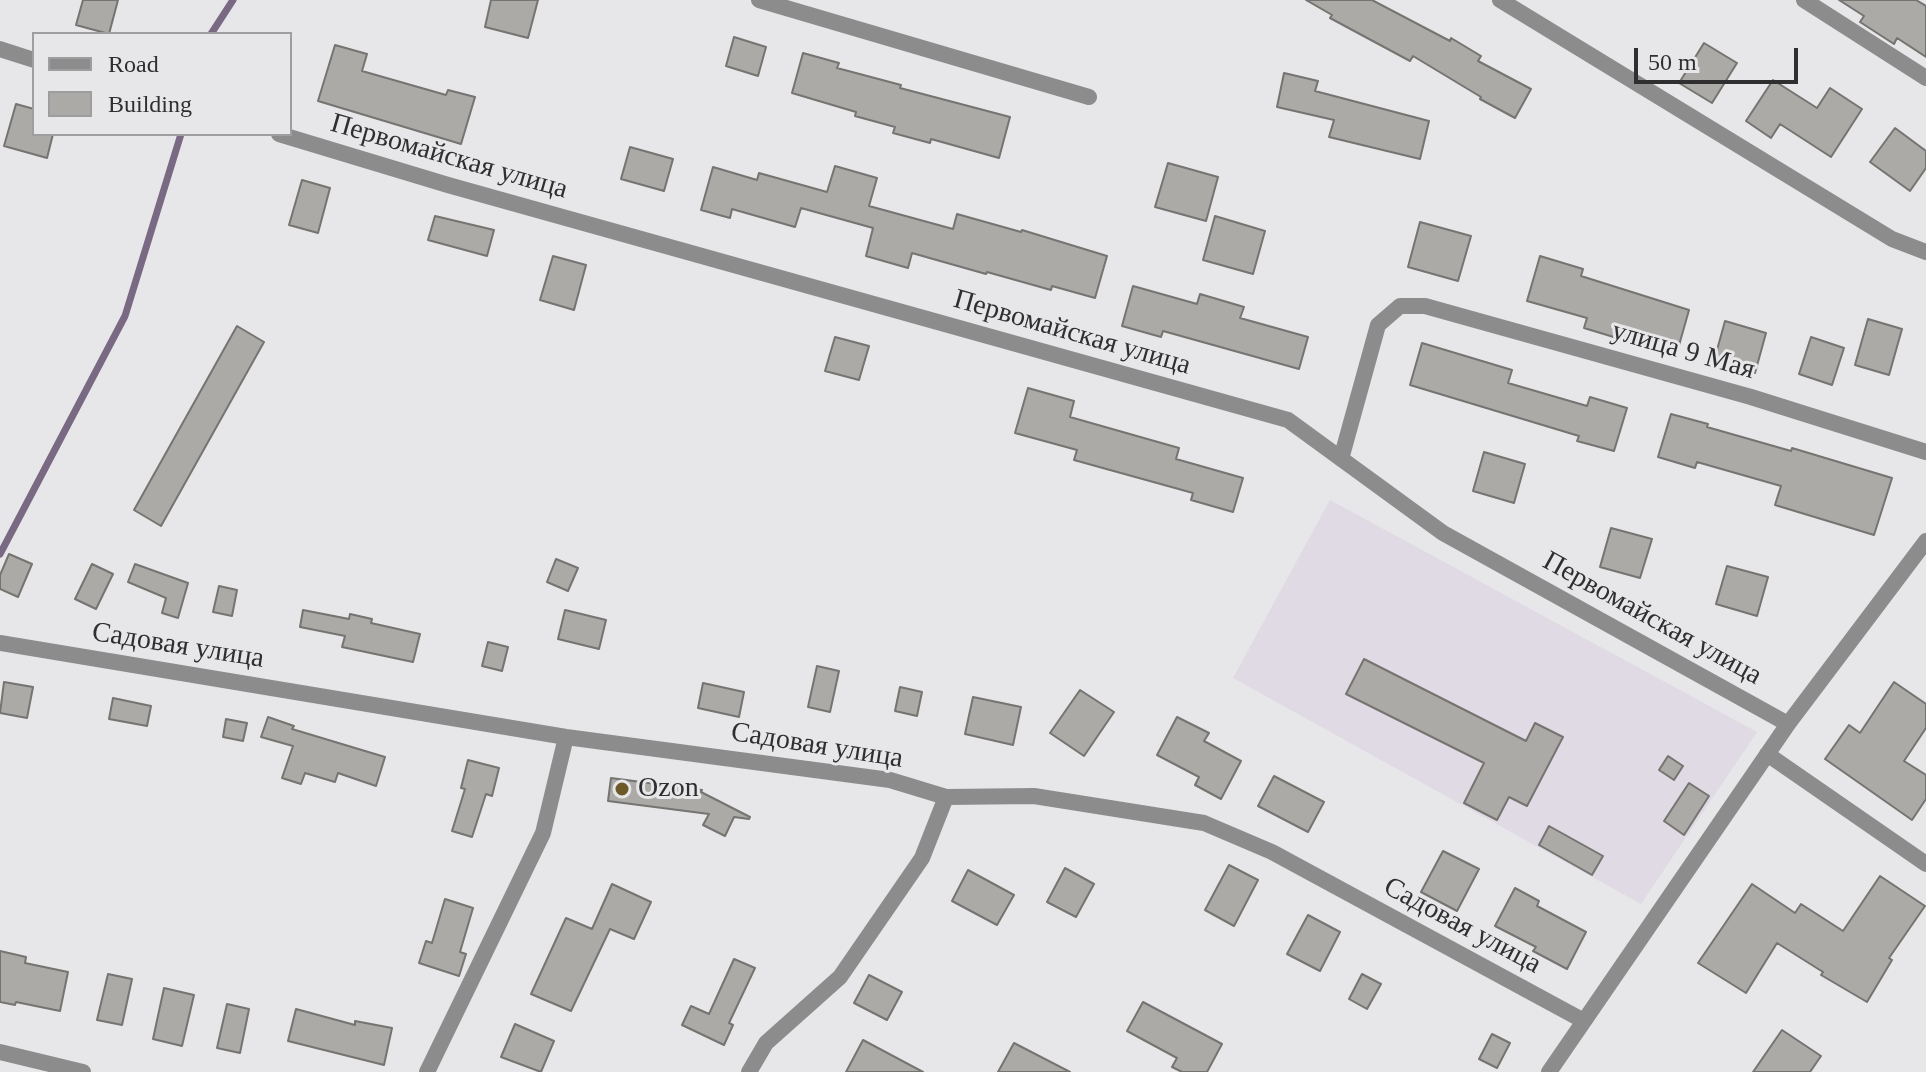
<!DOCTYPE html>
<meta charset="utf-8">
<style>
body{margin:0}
#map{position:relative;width:1926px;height:1072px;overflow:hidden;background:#e7e6e9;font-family:Georgia,serif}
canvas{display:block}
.legend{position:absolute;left:32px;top:32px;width:260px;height:104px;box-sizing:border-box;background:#e7e6e9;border:2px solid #9e9d9f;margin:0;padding:10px 14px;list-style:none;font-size:24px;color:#302f30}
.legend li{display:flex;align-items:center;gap:16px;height:40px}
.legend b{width:40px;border:2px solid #9e9d9f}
.scale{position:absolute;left:1634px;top:48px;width:164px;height:36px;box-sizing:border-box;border:4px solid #302f30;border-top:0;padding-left:10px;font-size:24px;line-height:28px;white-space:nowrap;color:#302f30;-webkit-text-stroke:6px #e7e6e9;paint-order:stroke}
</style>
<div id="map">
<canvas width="1926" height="1072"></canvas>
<ul class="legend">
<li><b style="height:10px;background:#8d8c8d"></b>Road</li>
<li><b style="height:22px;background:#abaaa7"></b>Building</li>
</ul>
<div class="scale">50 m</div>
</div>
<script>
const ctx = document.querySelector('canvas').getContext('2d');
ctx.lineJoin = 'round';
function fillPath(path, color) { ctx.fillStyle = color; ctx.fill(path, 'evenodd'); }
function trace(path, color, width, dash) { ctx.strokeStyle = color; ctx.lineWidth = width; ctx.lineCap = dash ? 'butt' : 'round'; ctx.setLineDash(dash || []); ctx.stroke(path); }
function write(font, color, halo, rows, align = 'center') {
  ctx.font = font + ' Georgia,serif'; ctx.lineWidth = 6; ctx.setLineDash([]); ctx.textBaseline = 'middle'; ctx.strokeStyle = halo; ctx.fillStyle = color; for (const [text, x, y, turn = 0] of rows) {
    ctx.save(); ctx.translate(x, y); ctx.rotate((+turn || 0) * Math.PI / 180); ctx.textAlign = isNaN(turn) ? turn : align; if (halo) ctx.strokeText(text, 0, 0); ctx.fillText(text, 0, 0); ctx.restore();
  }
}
fillPath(new Path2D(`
 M1330,500l427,232 -116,172 -408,-226z`), '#dfdae4');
trace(new Path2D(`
 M211,34l22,-34
 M0,554l125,-238 56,-182`), '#796983', 7);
const building = new Path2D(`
 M83,0h35l-9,34 -33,-9z
 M491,0h47l-10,38 -43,-11z
 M1306,0h66l78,41 1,-3 30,18 -3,5 53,28 -16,29 -35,-19 1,-2 -68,-41 -3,5 -80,-43 2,-3z
 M1839,0h77l10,6v51l-29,-19 -3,6 -34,-22 4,-6z
 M734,37l32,10 -8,29 -32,-10z
 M1704,43l33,20 -25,40 -33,-20z
 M335,45l32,9 -5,17 84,24 2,-5 27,7 -14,47 -143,-43z
 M803,53l36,10 -2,5 64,17 -1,3 110,29 -11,41 -68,-19 -1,4 -37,-10 2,-6 -40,-11 1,-4 -64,-19z
 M1284,73l34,8 -3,10 114,30 -9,38 -91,-22 5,-17 -57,-13z
 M1773,80l44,28 13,-20 32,21 -31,48 -51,-33 -9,14 -25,-17z
 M16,104l18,5v25h19l-6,24 -43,-12z
 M1895,128l31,23v17l-16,23 -40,-29z
 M630,147l43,12 -9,32 -43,-12z
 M1168,163l50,14 -12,44 -51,-14z
 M835,166l42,12 -8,28 84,23 4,-15 64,18 1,-2 85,26 -12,42 -43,-12 -1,4 -64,-18 -1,2 -74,-21 -4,15 -42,-12 7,-28 -72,-20 -6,19 -63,-18 -2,9 -29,-8 12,-43 44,13 2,-7 68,19z
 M302,180l28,8 -12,45 -29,-8z
 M435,216l59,14 -7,26 -59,-16z
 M1215,216l50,15 -12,43 -50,-14z
 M1420,222l51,14 -13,45 -50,-14z
 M553,256l33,9 -12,45 -34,-10z
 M1540,256l43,13 -2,7 108,34 -13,46 -92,-28 3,-10 -60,-17z
 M1133,286l64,18 3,-10 44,13 -4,11 68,19 -9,32 -136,-38 -2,6 -39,-11z
 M1868,319l34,10 -13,46 -34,-10z
 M1725,321l41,12 -11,40 -41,-12z
 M237,326l27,16 -103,184 -27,-16z
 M835,337l34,9 -10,34 -34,-9z
 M1811,337l33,11 -12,37 -33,-11z
 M1422,343l90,27 -4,13 79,23 3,-9 37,11 -13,43 -37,-10 2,-5 -169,-51z
 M1028,388l46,13 -4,16 109,31 -3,11 67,19 -10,34 -42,-12 2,-7 -119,-33 3,-10 -62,-17z
 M1671,414l37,10 -1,3 84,24 1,-3 100,30 -18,57 -99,-30 6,-19 -84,-24 -2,6 -37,-11z
 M1484,452l41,12 -11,39 -41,-12z
 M1611,528l41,11 -12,39 -40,-11z
 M9,554l23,10 -14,33 -18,-8v-14z
 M556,559l22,9 -10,23 -21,-9z
 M92,564l21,10 -17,35 -21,-10z
 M135,564l53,19 -10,35 -16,-5 4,-15 -38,-16z
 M1727,566l41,11 -11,39 -41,-12z
 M219,586l18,4 -5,26 -19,-4z
 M303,610l46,9 1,-5 22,5 -1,4 49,11 -7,28 -71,-15 3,-11 -45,-9z
 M565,610l41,10 -7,29 -41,-10z
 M488,642l20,5 -6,24 -20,-5z
 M1364,659l162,82 9,-18 28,14 -36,69 -18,-9 -12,23 -33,-17 20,-40 -138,-69z
 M817,666l22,5 -9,41 -22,-5z
 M4,682l29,5 -6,31 -27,-5z
 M1894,682l32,22v24l-22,33 22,14v24l-14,21 -87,-61 24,-34 11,8z
 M703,683l41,9 -5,25 -41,-9z
 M900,687l22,5 -5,24 -22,-5z
 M1080,690l34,22 -30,44 -34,-23z
 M973,697l48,10 -8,38 -48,-11z
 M113,698l38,8 -4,20 -38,-7z
 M268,717l26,9 -2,3 93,28 -9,29 -38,-13 -3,9 -30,-9 -4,11 -19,-6 11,-32 -32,-9z
 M1177,717l32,16 -5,8 37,20 -20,38 -26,-14 4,-8 -42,-22z
 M226,719l21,4 -4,18 -20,-4z
 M1668,756l15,10 -9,14 -15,-10z
 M468,760l31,8 -7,28 -6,-2 -14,43 -20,-6 13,-42 -4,-1z
 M1274,776l50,26 -16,30 -50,-26z
 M611,778l91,12 -1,2 49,25 -1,2 -15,-2 -9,19 -22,-11 6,-11 -101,-13z
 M1689,783l20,13 -25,39 -20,-14z
 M1549,826l54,30 -11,19 -53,-30z
 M1443,851l36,18 -22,42 -36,-19z
 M1229,865l29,15 -24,46 -29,-16z
 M1065,868l29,16 -18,33 -29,-15z
 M968,870l46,25 -17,30 -45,-24z
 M1880,876l45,30 -36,52 3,2 -25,42 -46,-27 2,-3 -46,-29 -31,50 -48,-30 54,-79 43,29 6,-9 42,27z
 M612,884l39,18 -17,37 -24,-10 -39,82 -40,-17 35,-76 26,11z
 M1515,888l24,13 -2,5 49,26 -19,37 -34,-18 3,-4 -41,-21z
 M445,899l28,9 -13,44 6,2 -7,22 -40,-13 7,-22 6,2z
 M1308,915l32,17 -20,39 -33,-17z
 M0,951l26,6 -1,6 43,9 -8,39 -44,-9 -1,3 -15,-3z
 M734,959l21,9 -26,55 4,2 -9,20 -42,-20 9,-19 18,8z
 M108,974l24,5 -10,46 -25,-5z
 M1362,974l19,10 -14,25 -18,-10z
 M869,975l33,17 -15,28 -33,-17z
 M164,988l30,7 -12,51 -29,-7z
 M1143,1002l79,42 -15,28h-25l-10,-5 5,-9 -50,-27z
 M227,1004l22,5 -9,44 -23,-5z
 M296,1009l59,16v-4l37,7 -8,37 -96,-24z
 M515,1024l39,17 -13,31 -40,-15z
 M1782,1030l39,26 -11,16h-57z
 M1492,1034l18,9 -13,25 -18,-9z
 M863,1040l60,32h-77z
 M1014,1043l56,29h-72z`);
fillPath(building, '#abaaa7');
trace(building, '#757471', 2);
trace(new Path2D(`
 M759,0l330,97
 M1500,0l392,239 34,13
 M1804,0l122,78
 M0,49l34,11
 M279,134l169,51 840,235 155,113 345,191
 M1341,459l37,-134 22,-19h25l326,91 175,55
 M0,643l566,94 324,43 56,17 88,-1 170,27 68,29 312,169
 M1767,754l159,110
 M0,1052l83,20
 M427,1072l116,-239 23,-96
 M749,1072l17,-29 74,-66 82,-119 24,-61
 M1549,1072l239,-348 138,-183`), '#8d8c8d', 16);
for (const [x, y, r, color] of [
 [622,789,8,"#6b5a28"]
]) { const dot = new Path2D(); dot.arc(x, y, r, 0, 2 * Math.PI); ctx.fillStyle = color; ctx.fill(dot); trace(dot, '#e7e6e9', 3); }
write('28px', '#302f30', '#e7e6e9', [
 ["Первомайская улица",449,157,16],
 ["Первомайская улица",1072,333,16],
 ["улица 9 Мая",1683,351,16],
 ["Первомайская улица",1652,619,29],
 ["Садовая улица",178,646,9],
 ["Садовая улица",817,746,9],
 ["Садовая улица",1462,926,28]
]);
write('28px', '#302f30', '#e7e6e9', [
 ["Ozon",638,789]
], 'left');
</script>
